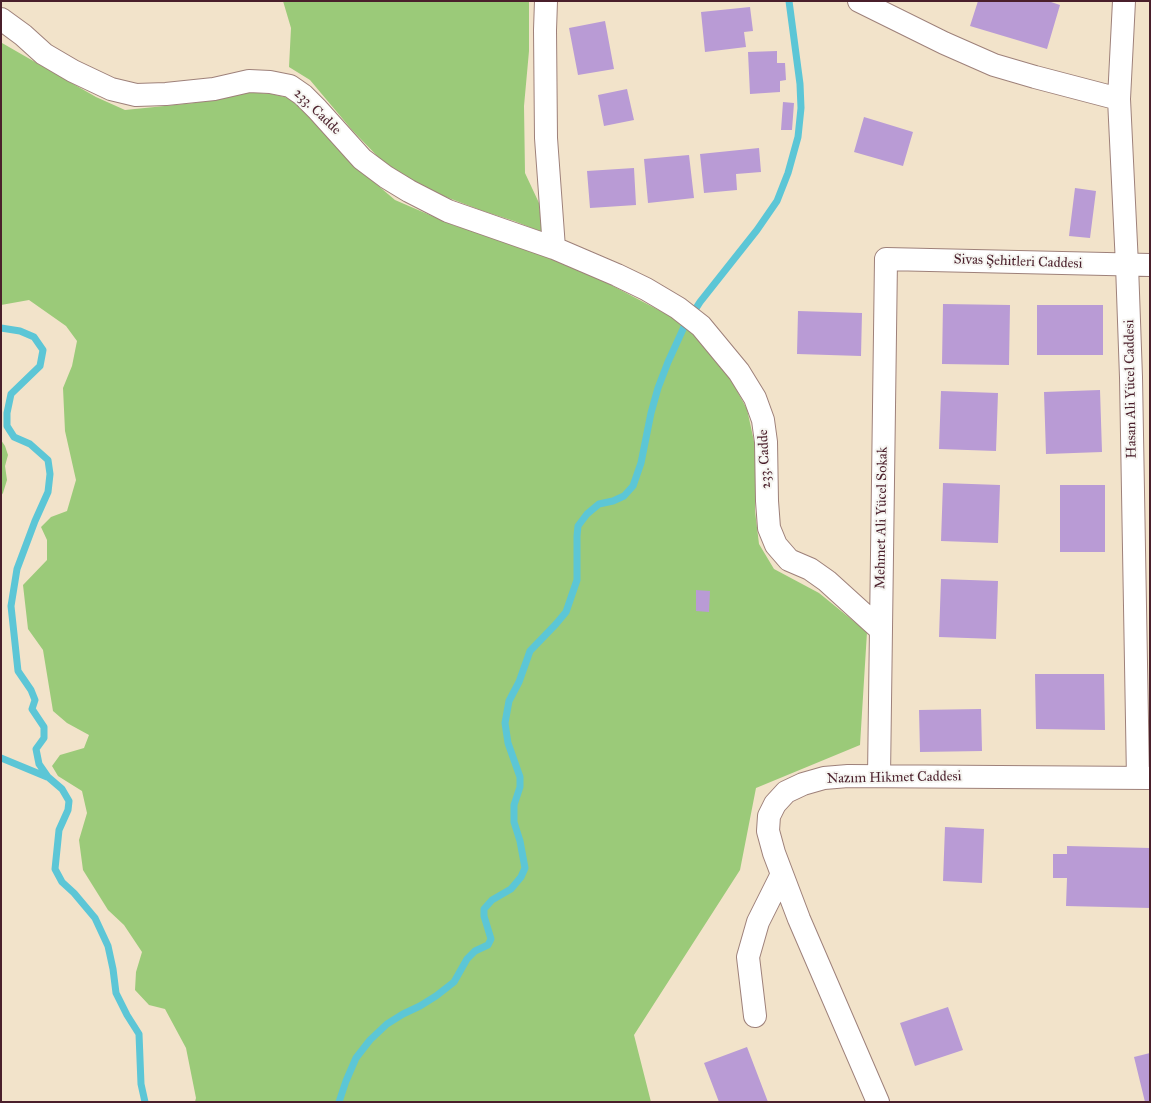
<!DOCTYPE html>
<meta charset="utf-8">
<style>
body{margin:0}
#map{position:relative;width:1151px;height:1103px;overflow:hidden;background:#f2e3ca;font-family:"IM FELL Great Primer",serif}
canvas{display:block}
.frame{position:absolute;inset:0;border:2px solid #4a1f2b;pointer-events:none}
</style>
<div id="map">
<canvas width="1151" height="1103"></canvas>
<div class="frame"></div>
</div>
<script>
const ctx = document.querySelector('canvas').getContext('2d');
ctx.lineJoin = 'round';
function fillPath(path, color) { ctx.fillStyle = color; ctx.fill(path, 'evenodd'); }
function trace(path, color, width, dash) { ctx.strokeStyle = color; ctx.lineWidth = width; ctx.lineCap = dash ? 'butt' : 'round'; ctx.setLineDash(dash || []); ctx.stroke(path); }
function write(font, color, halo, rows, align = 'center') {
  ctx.font = font + ' "IM FELL Great Primer",serif'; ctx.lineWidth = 4; ctx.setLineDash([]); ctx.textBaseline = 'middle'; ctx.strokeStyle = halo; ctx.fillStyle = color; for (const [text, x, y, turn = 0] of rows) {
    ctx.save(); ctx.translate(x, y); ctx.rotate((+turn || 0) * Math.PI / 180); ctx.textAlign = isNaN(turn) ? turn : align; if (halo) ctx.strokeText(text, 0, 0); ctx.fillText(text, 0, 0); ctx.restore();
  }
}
fillPath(new Path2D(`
 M283,1h246v50l-5,55 1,67 14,30 3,29 -28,-11 -31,-10 -58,-22 -43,-28 -30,-31 -42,-50 -21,-13 2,-39z
 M2,43l94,54 29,13 69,-7 54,-11 24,2 17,4 20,14 52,59 34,29 58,25 91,29 48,21 78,41 29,21 25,30 23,42 8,37v65l4,33 15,25 45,24 48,39 -7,113 -104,43 -16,82 -106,165 17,67h-456l1,-4 -10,-50 -21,-39 -16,-4 -14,-15 1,-18 6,-20 -18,-27 -16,-15 -25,-40 -4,-30 8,-27 -5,-22 -24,-15 -6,-10 8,-11 24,-7 5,-13 -22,-12 -14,-12 -10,-61 -15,-21 -5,-44 24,-25v-20l-6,-13 10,-10 16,-6 9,-31 -11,-49 -2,-43 9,-22 5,-25 -11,-15 -37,-26 -28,5z
 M1,440l4,6 3,9 -3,11 2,14 -4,13 -2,3z`), '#9bca79');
trace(new Path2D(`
 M1,328l19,3 14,6 9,13 -3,16 -29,28 -4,19v13l7,11 16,7 18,16 2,14 -2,18 -13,29 -18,48 -6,37 7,65 13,19 4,10 -3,9 12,18v11l-8,11 3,15 9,13 14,12 7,12 -1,9 -9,20 -4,39 7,13 12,11 21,25 13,28 5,23 3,24 11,22 12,19 2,50 4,18
 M1,758l46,19
 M339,1102l7,-21 10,-23 14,-18 17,-16 16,-10 17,-8 16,-10 18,-14 13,-23 8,-8 13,-6 3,-6 -7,-23v-7l8,-9 19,-11 10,-12 4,-9 -5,-27 -6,-19v-17l6,-18v-10l-12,-34 -3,-20 4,-22 10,-19 11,-31 26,-27 10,-12 11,-32v-44l1,-10 9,-12 12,-10 14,-3 11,-5 9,-10 8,-23 10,-50 7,-25 10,-26 16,-35 16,-25 57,-72 20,-29 11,-28 10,-36 3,-29 -1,-24 -11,-83`), '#5cc6d6', 7);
fillPath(new Path2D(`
 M978,1h70l12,4 -13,44 -77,-23z
 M750,7l3,24 -9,1 2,15 -41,5 -4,-40z
 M605,21l9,48 -36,6 -9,-47z
 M777,51v12h8l1,17 -6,1v11l-30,2 -2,-42z
 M627,89l7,31 -30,6 -6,-31z
 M783,102l11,1 -2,27h-11z
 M864,117l49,15 -10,34 -49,-14z
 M759,148l2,24 -25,2 1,16 -33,3 -4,-39z
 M689,155l5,43 -46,5 -4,-44z
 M634,168l2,37 -46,3 -3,-37z
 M1075,188l21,3 -6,47 -21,-2z
 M943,304l67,1 -1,60 -67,-1z
 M1037,305h66v50h-66z
 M798,311l64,2 -1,43 -64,-2z
 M1100,390l2,62 -56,2 -2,-62z
 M941,391l57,2 -2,58 -57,-2z
 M943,483l57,2 -2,58 -57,-2z
 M1060,485h45v67h-45z
 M941,579l57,2 -2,58 -57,-2z
 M696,590l14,1 -1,21 -13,-1z
 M1035,674h69l1,56 -69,-1z
 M981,709l1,42 -62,1 -1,-42z
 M945,827l39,2 -2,54 -39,-2z
 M1067,846l83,2v60l-84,-2 1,-28h-14v-24h14z
 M948,1007l15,43 -48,16 -15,-43z
 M747,1047l21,55h-49l-15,-39z
 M1150,1053v49h-5l-11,-45z`), '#b99bd5');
const minor = new Path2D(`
 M546,1l-1,29 1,108 8,110
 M859,1l85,42 50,22 41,12 84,22
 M1124,1l-5,98 8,166 4,112 7,401
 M1,19l22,16 21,19 29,17 38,18 25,6 30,-1 48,-5 35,-8 21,1 20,4 13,9 14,14 45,50 24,18 23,14 39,20 106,37 63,27 29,14 32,19 23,18 38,46 16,26 8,22 3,22 1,59 2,27 7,17 13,15 21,9 17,12 54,49
 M879,776l7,-517 264,6
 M755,1016l-7,-59 10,-35 24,-48
 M878,1102l-79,-183 -25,-66 -6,-22 1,-15 6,-12 11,-12 17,-8 21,-6 24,-2 302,2`);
trace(minor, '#9e817a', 24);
trace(minor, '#fff', 22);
write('14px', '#4a1f2b', '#f6f6f2', [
 ["233. Cadde",317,112,44],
 ["Sivas Şehitleri Caddesi",1018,262,2],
 ["Hasan Ali Yücel Caddesi",1131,389,-91],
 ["233. Cadde",765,459,-93],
 ["Mehmet Ali Yücel Sokak",882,518,-89],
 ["Nazım Hikmet Caddesi",894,778,-1]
]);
</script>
